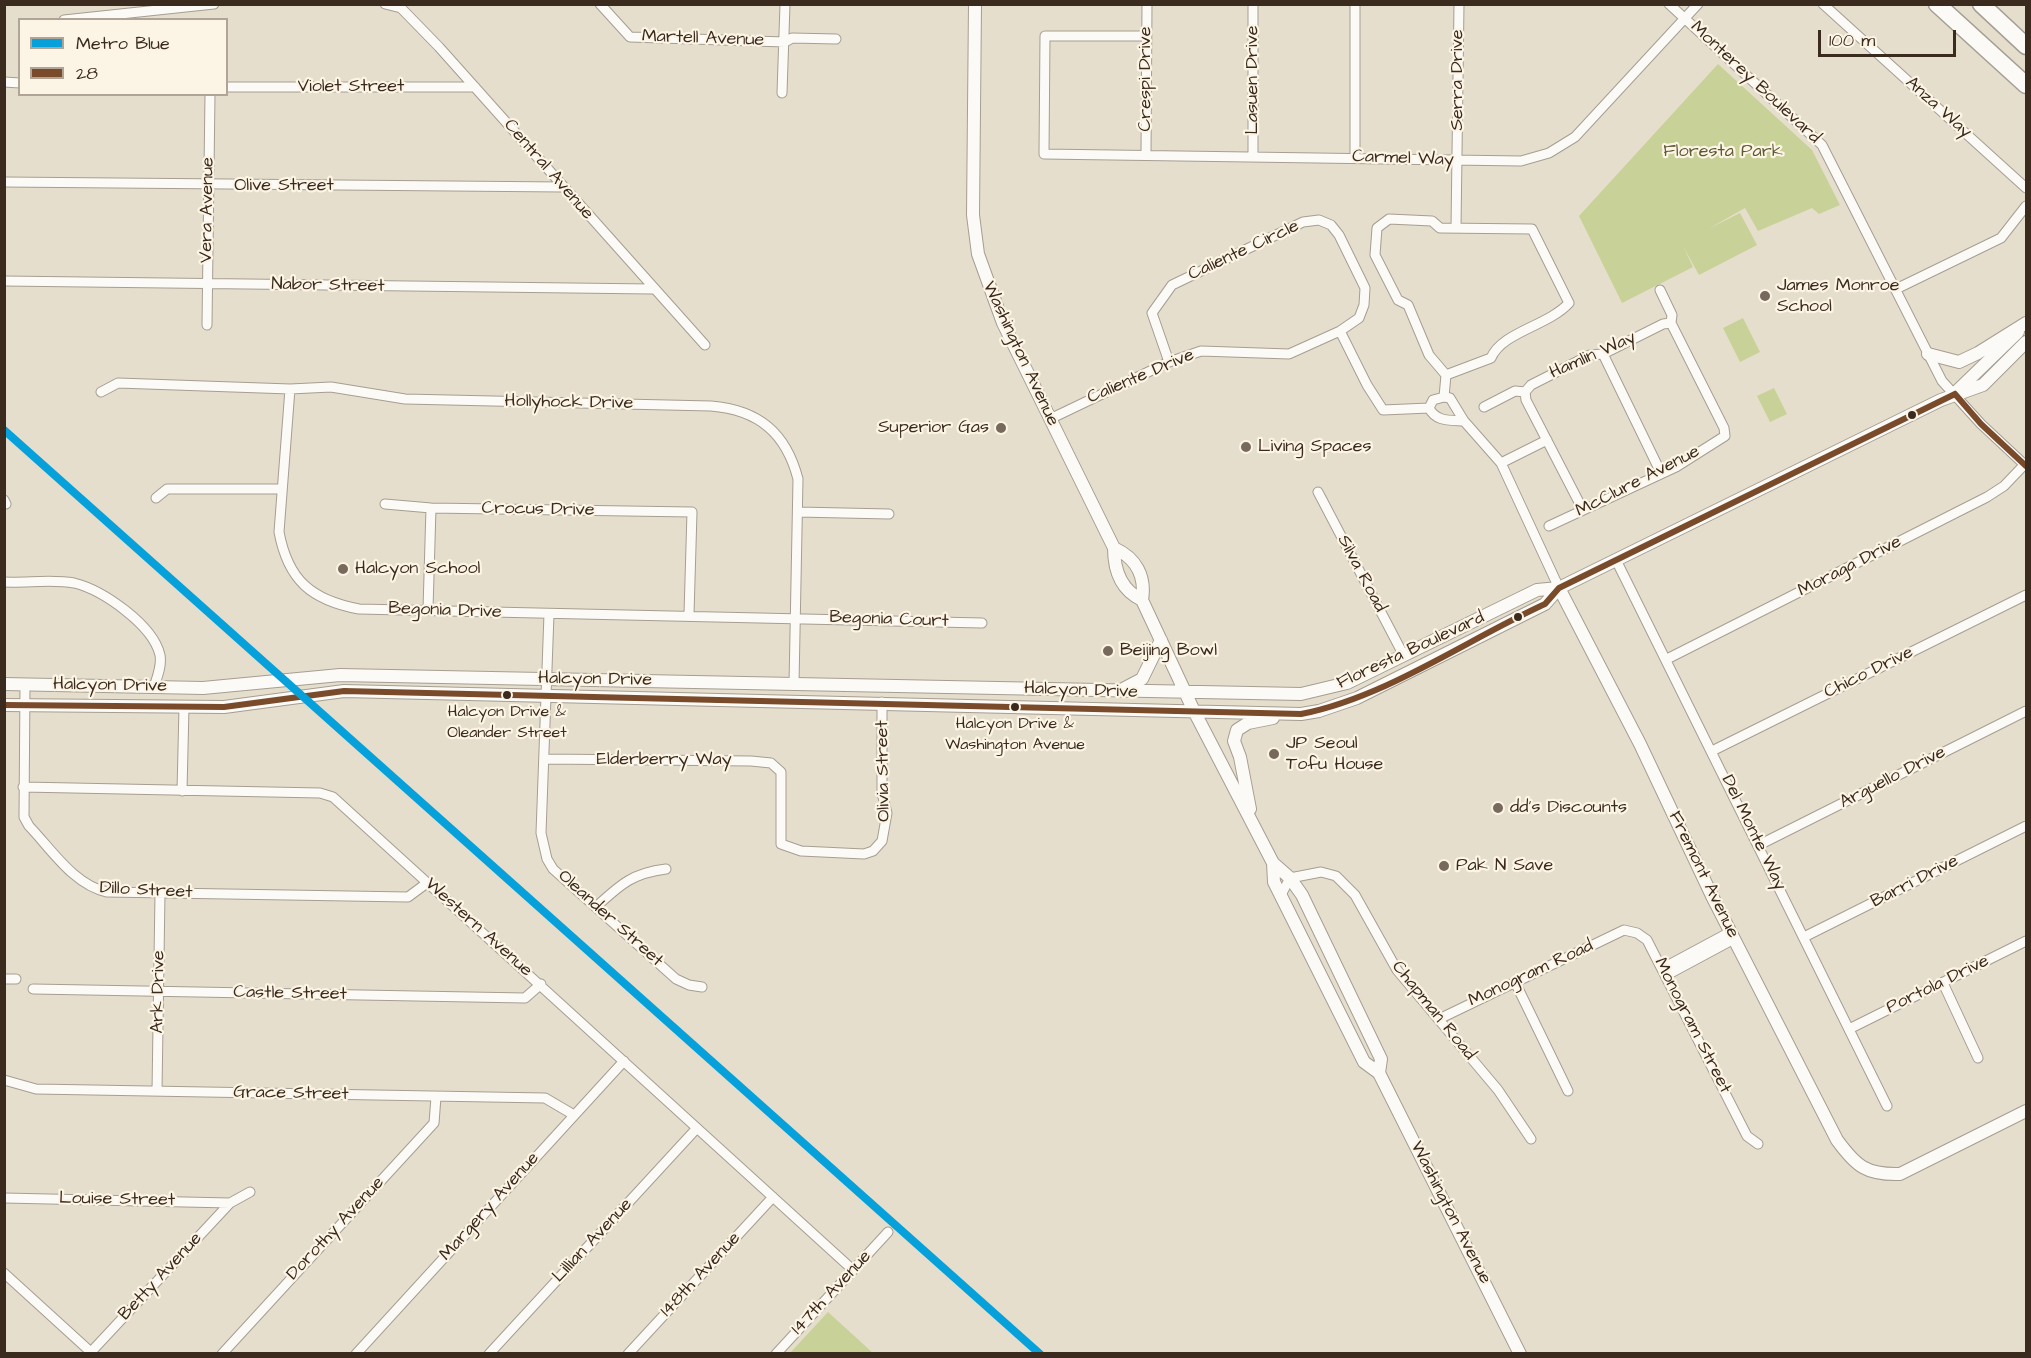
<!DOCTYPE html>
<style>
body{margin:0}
#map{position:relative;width:2031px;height:1358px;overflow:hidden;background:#e6decc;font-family:"Architects Daughter",sans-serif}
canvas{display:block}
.frame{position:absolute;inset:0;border:6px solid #3b2a1e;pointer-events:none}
.legend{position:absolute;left:18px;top:18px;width:210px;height:78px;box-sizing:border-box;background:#fcf5e5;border:2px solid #afa495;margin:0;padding:8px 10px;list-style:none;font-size:18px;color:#3b2a1e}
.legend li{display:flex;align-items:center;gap:12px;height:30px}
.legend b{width:30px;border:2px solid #afa495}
.scale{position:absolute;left:1818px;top:30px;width:138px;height:27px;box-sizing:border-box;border:3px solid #3b2a1e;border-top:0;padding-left:8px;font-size:18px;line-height:21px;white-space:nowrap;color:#3b2a1e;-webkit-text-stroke:4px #fcf5e5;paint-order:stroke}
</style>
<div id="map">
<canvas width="2031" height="1358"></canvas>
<div class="frame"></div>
<ul class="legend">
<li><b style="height:8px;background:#06a1da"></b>Metro Blue</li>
<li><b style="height:8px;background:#7a4b2a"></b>28</li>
</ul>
<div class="scale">100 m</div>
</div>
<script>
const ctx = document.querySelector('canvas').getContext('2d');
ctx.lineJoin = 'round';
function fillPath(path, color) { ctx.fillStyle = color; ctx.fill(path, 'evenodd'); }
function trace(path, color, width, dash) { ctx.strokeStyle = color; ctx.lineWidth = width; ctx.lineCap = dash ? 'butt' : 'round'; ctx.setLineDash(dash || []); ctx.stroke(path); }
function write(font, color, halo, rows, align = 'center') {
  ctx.font = font + ' "Architects Daughter",sans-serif'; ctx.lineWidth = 4.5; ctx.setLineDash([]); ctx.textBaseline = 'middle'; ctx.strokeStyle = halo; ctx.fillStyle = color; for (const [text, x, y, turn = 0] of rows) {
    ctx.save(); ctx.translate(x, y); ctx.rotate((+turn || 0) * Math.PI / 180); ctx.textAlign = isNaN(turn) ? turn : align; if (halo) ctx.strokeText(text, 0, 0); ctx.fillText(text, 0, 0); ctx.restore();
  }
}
fillPath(new Path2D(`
 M1718,64l94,86 28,55 -21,9 -7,-6 -54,23 -13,-23 -37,21 32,-16 17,32 -58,30 -16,-29 10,21 -71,36 -43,-87z
 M1743,318l17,34 -20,10 -17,-34z
 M1774,388l13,26 -17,8 -13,-26z
 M828,1312l45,41h-83z`), '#c8d197');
const street = new Path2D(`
 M385,4l16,4 38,39 266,298
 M600,4l30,33 155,5 7,-4 44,1
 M1253,4v152
 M1669,4l153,141 120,236 39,43 45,42
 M1823,4l203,184
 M64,20l150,-16
 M1146,36h-101l-1,118 477,7 28,-8 26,-16 123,-133
 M4,82l16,1
 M226,87h249
 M782,93l3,-89
 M1146,154l1,-150
 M1355,158v-154
 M4,182l559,5
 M1456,228l3,-224
 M4,281l648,8
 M1896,289l105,-51 25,-32
 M207,325l3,-231
 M1340,331l27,54 16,25 46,-2
 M1603,354l58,119
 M290,389l-11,143c9,48 32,68 80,77l623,14
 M101,392l17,-9 172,6 41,-2 74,12 306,7c48,4 75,27 87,73l-4,205
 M1525,392l1,8 57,110
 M1444,397l2,-22 -17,-20 -21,-50 -10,-5 -23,-45 2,-27 12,-9 43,2 8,7 92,1 37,74c-21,23 -67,29 -78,55l-45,17
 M1444,397l6,1 14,23c-14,-1 -28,1 -35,-13l4,-8z
 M1484,407l31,-16 10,1 6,-7 59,-30 13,-1 60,-30 8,-1
 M1050,419l119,-57 32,-11 88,3 51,-23 19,-13 5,-13 1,-17 -26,-53 -8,-10 -12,-5 -16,2 -131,63 -20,28 17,49
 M1464,421l37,42 58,125
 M1501,463l46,-23
 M1318,492l86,164
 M156,498l11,-9h115
 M4,500l2,4
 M385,504l46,4 261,4 -3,102
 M798,512l91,2
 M1549,526l127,-59 49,-31 -1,-8 -53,-105 1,-8 -12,-25
 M1616,560l271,546
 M4,582c23,1 49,-3 70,1 29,7 79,42 86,72 2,11 -3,22 -6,32
 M428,609l3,-101
 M549,614l-8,219 6,26 6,10 123,110 13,6 13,2
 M1667,659l320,-162 17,-11 21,-22
 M25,684l-1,133 5,9c23,24 45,59 78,66l301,5 19,-14
 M1712,751l314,-156
 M545,759l206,2 20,2 10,9v72l20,7 63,3 9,-3 9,-10 5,-28 -5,-20v-91
 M23,787l297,6 13,4 520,473
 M182,791l2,-84
 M1759,845l267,-134
 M1281,895l9,-17 31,-6 15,4 19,19 42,75 101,120 33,49
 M597,906c24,-22 36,-33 69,-37
 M1804,937l222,-111
 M1663,968l67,-36
 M1667,975l67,-36
 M4,979h12
 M1515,982l53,109
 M1943,983l35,75
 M33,989l492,9 16,-14
 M1439,1019l185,-89 13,3 10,7 100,196 11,8
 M1849,1029l177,-88
 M4,1080l32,9 509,9 29,17
 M157,1091l3,-198
 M4,1198l226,5
 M4,1273l89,81
 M91,1352l139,-149 20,-11
 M222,1354l212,-231 2,-26
 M356,1354l268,-293
 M489,1354l208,-226
 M628,1354l145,-157
 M776,1354l112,-122`);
const secondary = new Path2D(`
 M975,4l-2,211 5,39 25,69 111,225c0,23 7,42 28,52
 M1928,354l31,8 19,-9 48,-30
 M1955,393l63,-61
 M1114,548c22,10 32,28 28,52l51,109 80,154 17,15 12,17 79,164 -2,14
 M1559,588l81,156 72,152 125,244c19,26 29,35 63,34l126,-63
 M4,684l199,4 137,-13 961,19 46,-11 190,-93 22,-2 382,-188 42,-15 43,-43
 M1121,690l21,-11 19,-39
 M4,705l220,2 120,-16 957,23 18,-3 38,-13 188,-94 14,-16
 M1250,809l-10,-52 -6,-16 3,-11 11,-7 25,-5
 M1273,863l1,19 90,180 15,11 141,281`);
const highway = new Path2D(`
 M1937,4l89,81
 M1981,4l45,42`);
trace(street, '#a59e92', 11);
trace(secondary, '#a59e92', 14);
trace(highway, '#a59e92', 19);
trace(street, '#fbfaf7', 9);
trace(secondary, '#fbfaf7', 12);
trace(highway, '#fbfaf7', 16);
trace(new Path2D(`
 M1955,394l26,30 45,42
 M4,705l220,2 120,-16 957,23c86,-17 165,-74 244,-110l14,-16 396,-194`), '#7a4b2a', 6);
trace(new Path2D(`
 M4,430l1036,924`), '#06a1da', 8);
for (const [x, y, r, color] of [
 [1765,296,6,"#77695b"],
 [1912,415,5,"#3b2a1e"],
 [1001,428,6,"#77695b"],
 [1246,447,6,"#77695b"],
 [343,569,6,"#77695b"],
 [1518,617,5,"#3b2a1e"],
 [1108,651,6,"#77695b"],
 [507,695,5,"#3b2a1e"],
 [1015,707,5,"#3b2a1e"],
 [1274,754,6,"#77695b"],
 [1498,808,6,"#77695b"],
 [1444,866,6,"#77695b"]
]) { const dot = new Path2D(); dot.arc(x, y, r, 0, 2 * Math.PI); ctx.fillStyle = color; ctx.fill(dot); trace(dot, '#fcf5e5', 2); }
write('16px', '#3b2a1e', '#fcf5e5', [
 ["Halcyon Drive &",507,713],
 ["Oleander Street",507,734],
 ["Halcyon Drive &",1015,725],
 ["Washington Avenue",1015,746]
]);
write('18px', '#3b2a1e', '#fcf5e5', [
 ["Martell Avenue",703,39,2],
 ["Crespi Drive",1146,79,-90],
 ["Lasuen Drive",1253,80,-90],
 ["Serra Drive",1458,80,-90],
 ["Monterey Boulevard",1755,83,43],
 ["Violet Street",351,87],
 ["Anza Way",1938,108,42],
 ["Carmel Way",1403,159,2],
 ["Central Avenue",548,170,49],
 ["Olive Street",284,186],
 ["Vera Avenue",208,210,-89],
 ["Caliente Circle",1244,251,-25],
 ["Nabor Street",328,286,1],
 ["Washington Avenue",1020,354,65],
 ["Hamlin Way",1593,356,-24],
 ["Caliente Drive",1141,377,-23],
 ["Hollyhock Drive",569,403,1],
 ["McClure Avenue",1638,482,-27],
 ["Crocus Drive",538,510,1],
 ["Moraga Drive",1850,567,-27],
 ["Silva Road",1361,574,62],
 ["Begonia Drive",445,611,2],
 ["Begonia Court",889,620,2],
 ["Floresta Boulevard",1411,651,-25],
 ["Chico Drive",1869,673,-26],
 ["Halcyon Drive",595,680,1],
 ["Halcyon Drive",110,686,1],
 ["Halcyon Drive",1081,691,2],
 ["Elderberry Way",664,760],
 ["Olivia Street",884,771,-91],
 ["Arguello Drive",1893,778,-27],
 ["Del Monte Way",1753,833,64],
 ["Fremont Avenue",1703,875,64],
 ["Barri Drive",1915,882,-27],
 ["Dillo Street",146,891,3],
 ["Oleander Street",610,919,42],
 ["Western Avenue",478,928,42],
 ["Monogram Road",1531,974,-25],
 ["Portola Drive",1938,985,-26],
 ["Ark Drive",159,992,-89],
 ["Castle Street",290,994,1],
 ["Chapman Road",1433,1011,51],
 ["Monogram Street",1692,1026,63],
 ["Grace Street",291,1094,1],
 ["Louise Street",117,1200,1],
 ["Margery Avenue",490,1207,-48],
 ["Washington Avenue",1450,1213,63],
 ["Dorothy Avenue",336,1229,-47],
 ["Lillian Avenue",593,1241,-47],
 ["148th Avenue",701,1275,-47],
 ["Betty Avenue",161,1277,-47],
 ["147th Avenue",832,1293,-47]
]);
write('18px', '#5e5935', '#fcf5e5', [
 ["Floresta Park",1723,152]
]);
write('18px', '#3b2a1e', '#fcf5e5', [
 ["James Monroe",1777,286],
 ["School",1777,307],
 ["Superior Gas",989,428,"right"],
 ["Living Spaces",1258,447],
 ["Halcyon School",355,569],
 ["Beijing Bowl",1120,651],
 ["JP Seoul",1286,744],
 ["Tofu House",1286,765],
 ["dd's Discounts",1510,808],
 ["Pak N Save",1456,866]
], 'left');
</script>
